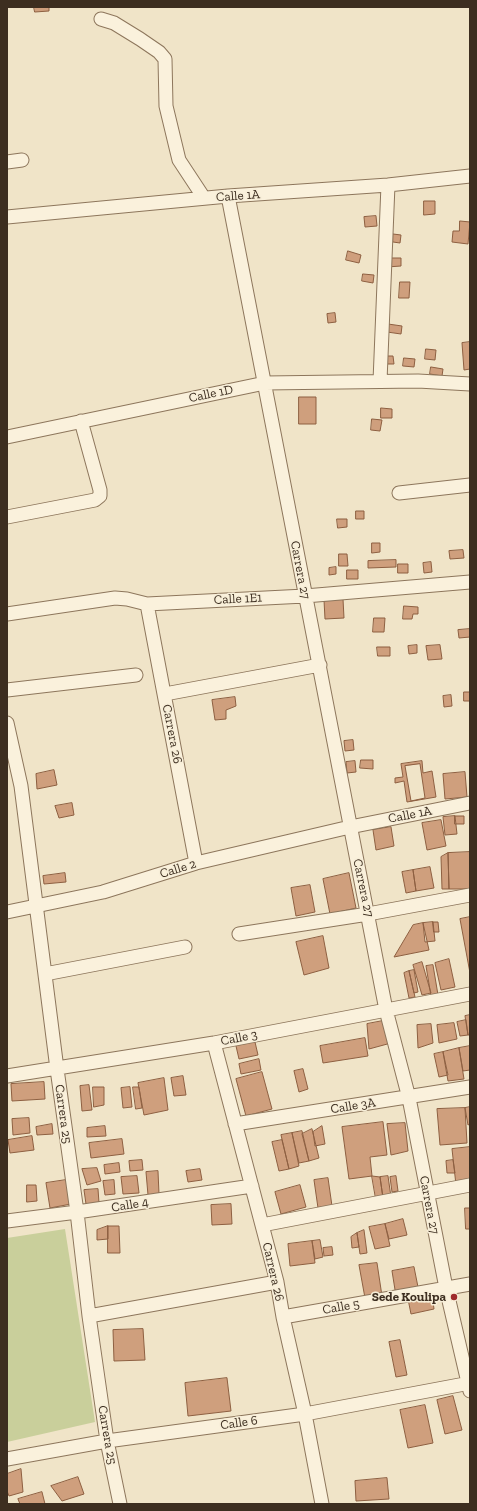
<!DOCTYPE html>
<style>
body{margin:0}
#map{position:relative;width:477px;height:1511px;overflow:hidden;background:#f0e4c8;font-family:"Zilla Slab",serif}
canvas{display:block}
.frame{position:absolute;inset:0;border:8px solid #3d2e20;pointer-events:none}
</style>
<div id="map">
<canvas width="477" height="1511"></canvas>
<div class="frame"></div>
</div>
<script>
const ctx = document.querySelector('canvas').getContext('2d');
ctx.lineJoin = 'round';
function fillPath(path, color) { ctx.fillStyle = color; ctx.fill(path, 'evenodd'); }
function trace(path, color, width, dash) { ctx.strokeStyle = color; ctx.lineWidth = width; ctx.lineCap = dash ? 'butt' : 'round'; ctx.setLineDash(dash || []); ctx.stroke(path); }
function write(font, color, halo, rows, align = 'center') {
  ctx.font = font + ' "Zilla Slab",serif'; ctx.lineWidth = 3; ctx.setLineDash([]); ctx.textBaseline = 'middle'; ctx.strokeStyle = halo; ctx.fillStyle = color; for (const [text, x, y, turn = 0] of rows) {
    ctx.save(); ctx.translate(x, y); ctx.rotate((+turn || 0) * Math.PI / 180); ctx.textAlign = isNaN(turn) ? turn : align; if (halo) ctx.strokeText(text, 0, 0); ctx.fillText(text, 0, 0); ctx.restore();
  }
}
fillPath(new Path2D(`
 M65,1229l30,193 -88,20v-204z`), '#c9cf9b');
const building = new Path2D(`
 M34,7h15v4l-14,1z
 M424,201h11v13l-11,1z
 M376,216l1,10 -12,1 -1,-10z
 M460,221l10,1 -2,22 -16,-2 1,-11h6z
 M393,234l8,1 -1,8 -7,-1z
 M348,251l13,4 -2,8 -13,-3z
 M386,258h15v8l-14,1z
 M363,274l11,1 -1,8 -11,-2z
 M400,282h10l-1,16h-10z
 M335,313l1,9 -8,1 -1,-9z
 M388,324l14,2 -1,8 -14,-2z
 M470,342v27l-6,1 -2,-27z
 M426,349l10,1 -1,10 -10,-1z
 M384,356h9l1,8h-10z
 M404,358l11,1 -1,8 -11,-1z
 M431,367l12,2 -1,7 -12,-2z
 M299,397h17v27h-17z
 M381,408l11,1v9h-11z
 M372,419l10,1 -2,11 -9,-1z
 M356,511h8v8h-8z
 M337,519h10v8l-9,1z
 M372,543h8v9l-8,1z
 M463,550l1,8 -14,1 -1,-8z
 M339,554h8l1,12h-9z
 M396,560v7l-28,1v-7z
 M431,562l1,10 -8,1 -1,-10z
 M398,564h10v9h-10z
 M336,567v7l-7,1v-7z
 M347,570h11v9h-11z
 M343,599l1,19 -19,1 -1,-19z
 M404,606l14,1v7h-5l-1,5h-9z
 M374,618h11l-1,14h-11z
 M470,629v8l-11,1 -1,-8z
 M417,645v8l-8,1 -1,-8z
 M440,645l2,14 -14,1 -2,-14z
 M377,647h13v9h-12z
 M464,692h6v9h-6z
 M451,695l1,11 -8,1 -1,-11z
 M235,697l1,9 -10,4v9l-11,1 -3,-20z
 M353,740l1,10 -9,1 -1,-10z
 M361,760h12v9l-13,-1z
 M355,761l1,11 -9,1 -1,-11z
 M422,761l1,12 9,-2 4,26 -29,5 -3,-21 -9,2v-5l8,-1 -2,-13z
 M420,764l5,34 -14,3 -6,-35z
 M54,770l3,15 -20,4 -1,-15z
 M465,772l2,25 -22,2 -2,-25z
 M72,803l2,12 -15,3 -4,-12z
 M455,816h9v8h-9z
 M455,816l2,18 -12,1 -2,-18z
 M441,820l5,26 -19,4 -5,-27z
 M391,827l3,19 -18,4 -3,-20z
 M470,852v37h-21l-1,-36z
 M448,853l1,36h-7l-1,-32z
 M430,867l4,21 -18,3 -3,-21z
 M413,870l3,21 -10,2 -4,-21z
 M65,873l1,9 -22,2 -1,-8z
 M349,873l7,35 -26,6 -7,-35z
 M310,885l5,27 -19,4 -5,-28z
 M470,917v56l-10,-54z
 M433,922h5l1,10h-5z
 M433,922l2,19 -10,1 -2,-19z
 M423,923l6,27 -35,7 19,-32z
 M323,936l6,32 -25,7 -8,-33z
 M449,959l6,28 -14,3 -6,-27z
 M422,962l9,31 -9,2 -9,-30z
 M433,965l5,30 -7,1 -5,-30z
 M414,970l4,22 -4,1 -5,-22z
 M409,971l6,26 -6,1 -5,-25z
 M470,1015v20h-2l-3,-19z
 M388,1020l3,23 -22,6 -2,-25z
 M466,1020l2,15 -8,1 -3,-14z
 M454,1023l3,16 -18,4 -2,-18z
 M431,1024l2,19 -15,5 -1,-23z
 M365,1038l3,18 -45,7 -3,-17z
 M255,1042l3,13 -19,4 -3,-13z
 M470,1046v24l-7,1 -4,-23z
 M459,1048l5,31 -16,2 -5,-29z
 M443,1052l5,23 -9,2 -5,-23z
 M259,1059l2,11 -20,4 -2,-10z
 M303,1069l5,20 -9,3 -5,-21z
 M262,1072l10,37 -26,7 -10,-37z
 M183,1076l3,19 -12,1 -3,-18z
 M164,1078l4,32 -24,5 -6,-32z
 M44,1082l1,17 -33,2 -1,-17z
 M89,1085l3,25 -10,1 -2,-25z
 M93,1087h11v18l-10,2z
 M130,1087l2,20 -9,1 -2,-20z
 M133,1087h6l3,21 -6,1z
 M470,1107v17l-2,1 -3,-17z
 M465,1108l2,35 -27,2 -3,-36z
 M29,1118l1,15 -17,2 -1,-16z
 M383,1122l4,33 -17,2 2,19 -23,3 -7,-52z
 M405,1123l3,28 -17,4 -4,-31z
 M52,1124l1,10 -16,1 -1,-8z
 M105,1126l1,10 -19,1v-9z
 M322,1126l3,18 -10,2 -2,-14z
 M312,1129l7,29 -10,3 -7,-27z
 M302,1131l7,30 -10,2 -7,-30z
 M292,1133l7,33 -10,3 -8,-34z
 M32,1136l2,14 -24,3 -2,-13z
 M122,1139l2,15 -33,4 -2,-15z
 M282,1140l7,29 -10,2 -7,-29z
 M470,1147v36l-14,2 -4,-36z
 M142,1160l1,10 -13,1 -1,-10z
 M453,1160l2,13h-8l-1,-12z
 M119,1163l1,9 -15,2 -1,-9z
 M97,1168l4,13 -14,4 -5,-16z
 M200,1169l2,11 -14,2 -2,-11z
 M158,1171l1,23 -11,1 -2,-23z
 M137,1176l2,17 -16,1 -2,-17z
 M372,1176l8,1 3,21 -7,1z
 M388,1176l3,21 -8,1 -3,-21z
 M396,1176l2,15 -6,1 -2,-15z
 M328,1178l4,28 -14,2 -4,-28z
 M66,1180l5,24 -21,4 -4,-25z
 M114,1180l1,14 -10,1 -2,-14z
 M27,1185h9l1,16 -10,1z
 M300,1185l6,22 -25,7 -6,-22z
 M98,1189l1,14 -13,1 -2,-14z
 M231,1204l1,20 -20,1 -1,-20z
 M465,1208h5v21h-4z
 M403,1219l4,16 -18,4 -4,-15z
 M385,1224l5,22 -15,3 -6,-22z
 M108,1226h11l1,27h-12z
 M108,1226v13l-11,1v-10z
 M364,1230l3,23 -7,1 -3,-21z
 M357,1233l2,14 -7,1 -1,-11z
 M320,1240l3,17 -8,2 -3,-18z
 M312,1241l3,22 -25,3 -2,-22z
 M332,1247l1,8 -9,1 -1,-8z
 M377,1263l5,33 -17,2 -6,-33z
 M414,1267l5,25 -23,4 -4,-25z
 M432,1294l2,15 -23,5 -3,-15z
 M143,1329l2,31 -31,1 -1,-31z
 M400,1340l7,35 -11,2 -7,-35z
 M227,1378l4,33 -43,5 -3,-33z
 M453,1396l9,34 -17,4 -8,-34z
 M425,1405l8,38 -25,5 -8,-38z
 M21,1469l2,23 -14,4 -2,-5v-17z
 M78,1477l6,17 -22,7 -11,-15z
 M387,1478l2,21 -33,2 -1,-20z
 M42,1492l3,12h-25l-2,-5z`);
fillPath(building, '#cf9f7d');
trace(building, '#8d5f41', 1);
const minor = new Path2D(`
 M101,19l13,4 26,16 19,13 6,7 1,47 13,54 25,38
 M7,162l15,-2
 M228,196l158,814 23,88 37,190 24,103
 M7,217l221,-21 160,-11 82,-9
 M380,381l8,-196
 M7,437l258,-54 153,-2 52,3
 M399,493l71,-8
 M7,517l88,-17 5,-4v-6l-19,-69
 M147,604l49,259
 M7,614l108,-16 12,1 20,5 158,-8 165,-14
 M7,690l129,-15
 M165,694l155,-29
 M7,723l14,63 36,283 20,143 12,104 18,125 13,63
 M7,912l96,-20 93,-29 154,-36 120,-24
 M239,934l129,-20 102,-19
 M45,974l140,-27
 M214,1043l63,239 6,35 22,97 17,90
 M7,1076l207,-33 256,-49
 M235,1124l235,-37
 M7,1221l70,-9 175,-26
 M262,1225l208,-40
 M89,1316l188,-34
 M283,1317l187,-33
 M7,1459l100,-18 198,-27 165,-31`);
trace(minor, '#8d765c', 15);
trace(minor, '#faf1dc', 13);
for (const [x, y, r, color] of [
 [454,1297,4,"#9e2a2b"]
]) { const dot = new Path2D(); dot.arc(x, y, r, 0, 2 * Math.PI); ctx.fillStyle = color; ctx.fill(dot); trace(dot, '#f7eed8', 1.5); }
write('13px', '#3d2e20', '#f7eed8', [
 ["Calle 1A",238,196,-4],
 ["Calle 1D",211,394,-12],
 ["Carrera 27",300,570,79],
 ["Calle 1E1",238,599,-3],
 ["Carrera 26",172,734,79],
 ["Calle 1A",410,815,-11],
 ["Calle 2",178,869,-17],
 ["Carrera 27",363,888,78],
 ["Calle 3",239,1038,-11],
 ["Calle 3A",353,1106,-9],
 ["Carrera 25",63,1114,82],
 ["Calle 4",130,1205,-9],
 ["Carrera 27",429,1205,79],
 ["Carrera 26",273,1272,77],
 ["Calle 5",341,1307,-10],
 ["Calle 6",239,1423,-8],
 ["Carrera 25",107,1435,80]
]);
write('bold 13px', '#3d2e20', '#f7eed8', [
 ["Sede Koulipa",446,1297]
], 'right');
</script>
